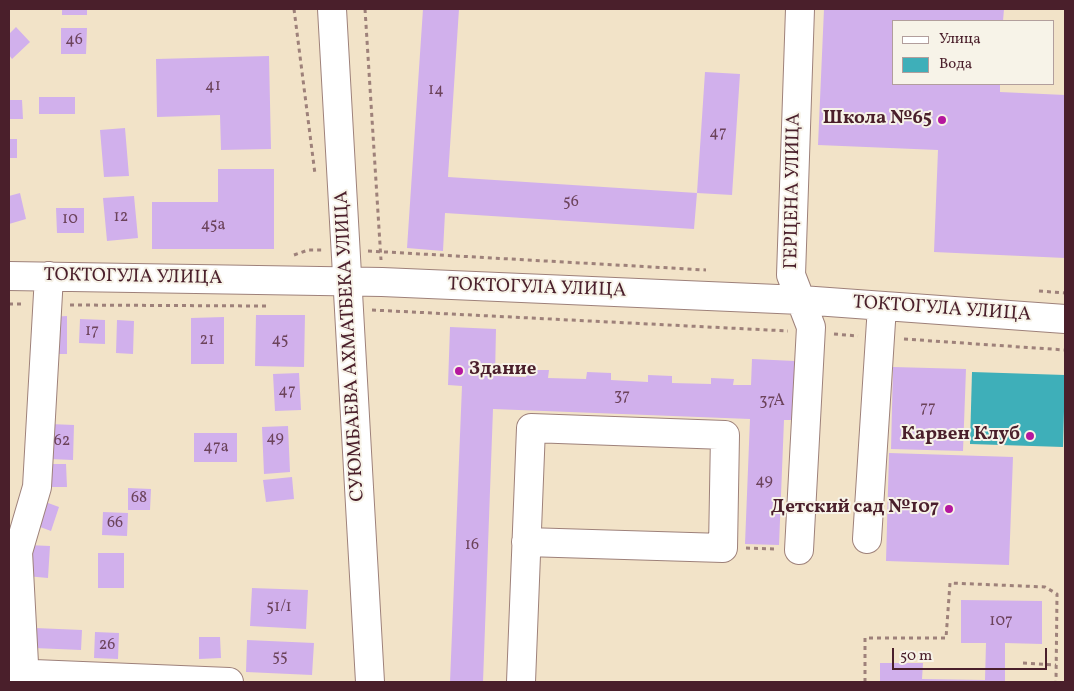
<!DOCTYPE html>
<meta charset="utf-8">
<style>
body{margin:0}
#map{position:relative;width:1074px;height:691px;overflow:hidden;background:#f2e3c8;font-family:Vollkorn,serif}
canvas{display:block}
.frame{position:absolute;inset:0;border:10px solid #4a1f2b;pointer-events:none}
.legend{position:absolute;left:892px;top:20px;width:162px;height:65px;box-sizing:border-box;background:#f7f3e8;border:1px solid #b29e9c;margin:0;padding:6px 9px;list-style:none;font-size:15px;color:#4a1f2b}
.legend li{display:flex;align-items:center;gap:10px;height:25px}
.legend b{width:25px;border:1px solid #b29e9c}
.scale{position:absolute;left:892px;top:648px;width:155px;height:22px;box-sizing:border-box;border:2px solid #4a1f2b;border-top:0;padding-left:6px;font-size:15px;line-height:18px;white-space:nowrap;color:#4a1f2b;-webkit-text-stroke:4px #f7f3e8;paint-order:stroke}
</style>
<div id="map">
<canvas width="1074" height="691"></canvas>
<div class="frame"></div>
<ul class="legend">
<li><b style="height:6px;background:#fff"></b>Улица</li>
<li><b style="height:14px;background:#3eafb9"></b>Вода</li>
</ul>
<div class="scale">50 m</div>
</div>
<script>
const ctx = document.querySelector('canvas').getContext('2d');
ctx.lineJoin = 'round';
function fillPath(path, color) { ctx.fillStyle = color; ctx.fill(path, 'evenodd'); }
function trace(path, color, width, dash) { ctx.strokeStyle = color; ctx.lineWidth = width; ctx.lineCap = dash ? 'butt' : 'round'; ctx.setLineDash(dash || []); ctx.stroke(path); }
function write(font, color, halo, rows, align = 'center') {
  ctx.font = font + ' Vollkorn,serif'; ctx.lineWidth = 4; ctx.setLineDash([]); ctx.textBaseline = 'middle'; ctx.strokeStyle = halo; ctx.fillStyle = color; for (const [text, x, y, turn = 0] of rows) {
    ctx.save(); ctx.translate(x, y); ctx.rotate((+turn || 0) * Math.PI / 180); ctx.textAlign = isNaN(turn) ? turn : align; if (halo) ctx.strokeText(text, 0, 0); ctx.fillText(text, 0, 0); ctx.restore();
  }
}
fillPath(new Path2D(`
 M972,372l93,3 -2,72 -93,-3z`), '#3eafb9');
fillPath(new Path2D(`
 M62,9h25v6h-25z
 M423,9h36l-11,168 249,16 8,-121 35,2 -8,121 -35,-2 -3,36 -249,-16 -2,38 -36,-3z
 M824,9h180l-1,12h-110v63h107v8l65,3v163l-131,-6 4,-102 -120,-5z
 M16,27l14,15 -18,17 -3,-4v-21z
 M61,28h26l-1,26h-25z
 M269,56l2,93 -50,1 -1,-35 -63,2 -1,-58z
 M39,97h36v17h-36z
 M9,100h13l1,19h-14z
 M125,128l4,48 -25,1 -4,-47z
 M9,139h8v19h-8z
 M218,169h56v80h-122v-47h66z
 M20,193l6,26 -17,5v-28z
 M134,196l4,42 -31,3 -4,-43z
 M56,208h28v25h-27z
 M256,315h49l-1,52 -49,-1z
 M67,316v38h-16l-1,-37z
 M224,317v47h-33v-46z
 M80,319l25,1v24l-26,-1z
 M117,320l17,1 -1,33 -17,-1z
 M450,327l46,2 -1,47 31,1 1,-7h22l-1,8 38,1 1,-7 24,1v7l37,2v-7l24,1v7l39,1v-6l23,1 -1,6h18l1,-26 43,2 -2,59h-9l-5,125 -34,-1 5,-125 -257,-10 -10,273h-33l12,-296 -14,-1z
 M893,367l73,2 -3,82 -72,-2z
 M299,373l2,37 -26,1 -2,-37z
 M50,424l24,1 -1,35 -24,-1z
 M288,426l2,46 -26,2 -2,-47z
 M194,433h43v29h-43z
 M889,453l124,4 -4,108 -123,-4z
 M43,464h23l1,23h-24z
 M292,477l2,22 -28,3 -3,-22z
 M128,488l23,1 -1,21h-22z
 M40,500l19,7 -8,24 -19,-7z
 M103,512l25,1 -1,23 -25,-1z
 M28,545l22,1 -2,32 -22,-2z
 M98,553h26v35h-26z
 M252,588l56,2 -2,39 -56,-3z
 M961,600l81,1v43l-37,-1v39h-125v-19h43l-1,16 63,1 1,-37h-25z
 M35,628l47,2 -1,20 -47,-2z
 M95,632l24,1 -1,26 -24,-1z
 M199,637h21l1,21 -22,1z
 M247,640l67,3 -2,32 -66,-3z`), '#d1b0ec');
const minor = new Path2D(`
 M332,9l38,673
 M9,276l373,6 419,18 264,19
 M867,539l15,-233
 M799,550l12,-223 -20,-52 9,-266
 M9,673l220,9
 M25,682l-7,-130 19,-65 12,-211
 M521,682l10,-254 194,7 -2,113 -197,-6`);
trace(minor, '#9e817a', 30);
trace(new Path2D(`
 M294,9l21,165
 M365,9l16,251
 M368,251l338,19
 M294,255l14,-5h14
 M1039,291l26,2
 M9,304h14
 M70,305l196,1
 M372,310l416,21
 M834,334l24,2
 M904,339l161,11
 M746,548l31,1
 M1023,663l33,2
 M865,682v-44h81l4,-55 95,4 12,7 -1,88`), '#9e817a', 3, [4, 4]);
trace(minor, '#fff', 28);
for (const [x, y, r, color] of [
 [942,120,5,"#b5179e"],
 [459,371,5,"#b5179e"],
 [1030,436,5,"#b5179e"],
 [949,509,5,"#b5179e"]
]) { const dot = new Path2D(); dot.arc(x, y, r, 0, 2 * Math.PI); ctx.fillStyle = color; ctx.fill(dot); trace(dot, '#f7f3e8', 2); }
write('16px', '#6c435b', null, [
 ["46",74,41],
 ["41",213,87],
 ["14",436,91],
 ["47",718,134],
 ["56",571,203],
 ["12",121,218],
 ["10",70,220],
 ["45а",213,226],
 ["17",92,332],
 ["21",207,341],
 ["45",280,341],
 ["47",287,392],
 ["37",622,397],
 ["37А",772,402],
 ["77",928,409],
 ["49",275,439],
 ["62",62,442],
 ["47а",216,448],
 ["49",764,482],
 ["68",139,499],
 ["66",115,524],
 ["16",472,546],
 ["51/1",279,608],
 ["107",1001,622],
 ["26",107,646],
 ["55",280,658]
]);
write('bold 19px', '#4a1f2b', '#f7f3e8', [
 ["Школа №65",932,120],
 ["Здание",469,371,"left"],
 ["Карвен Клуб",1020,436],
 ["Детский сад №107",939,509]
], 'right');
write('19px', '#4a1f2b', '#f7f3e8', [
 ["ГЕРЦЕНА УЛИЦА",794,191,-89],
 ["ТОКТОГУЛА УЛИЦА",133,278,1],
 ["ТОКТОГУЛА УЛИЦА",537,289,2],
 ["ТОКТОГУЛА УЛИЦА",942,310,4],
 ["СУЮМБАЕВА АХМАТБЕКА УЛИЦА",351,346,-93]
]);
</script>
